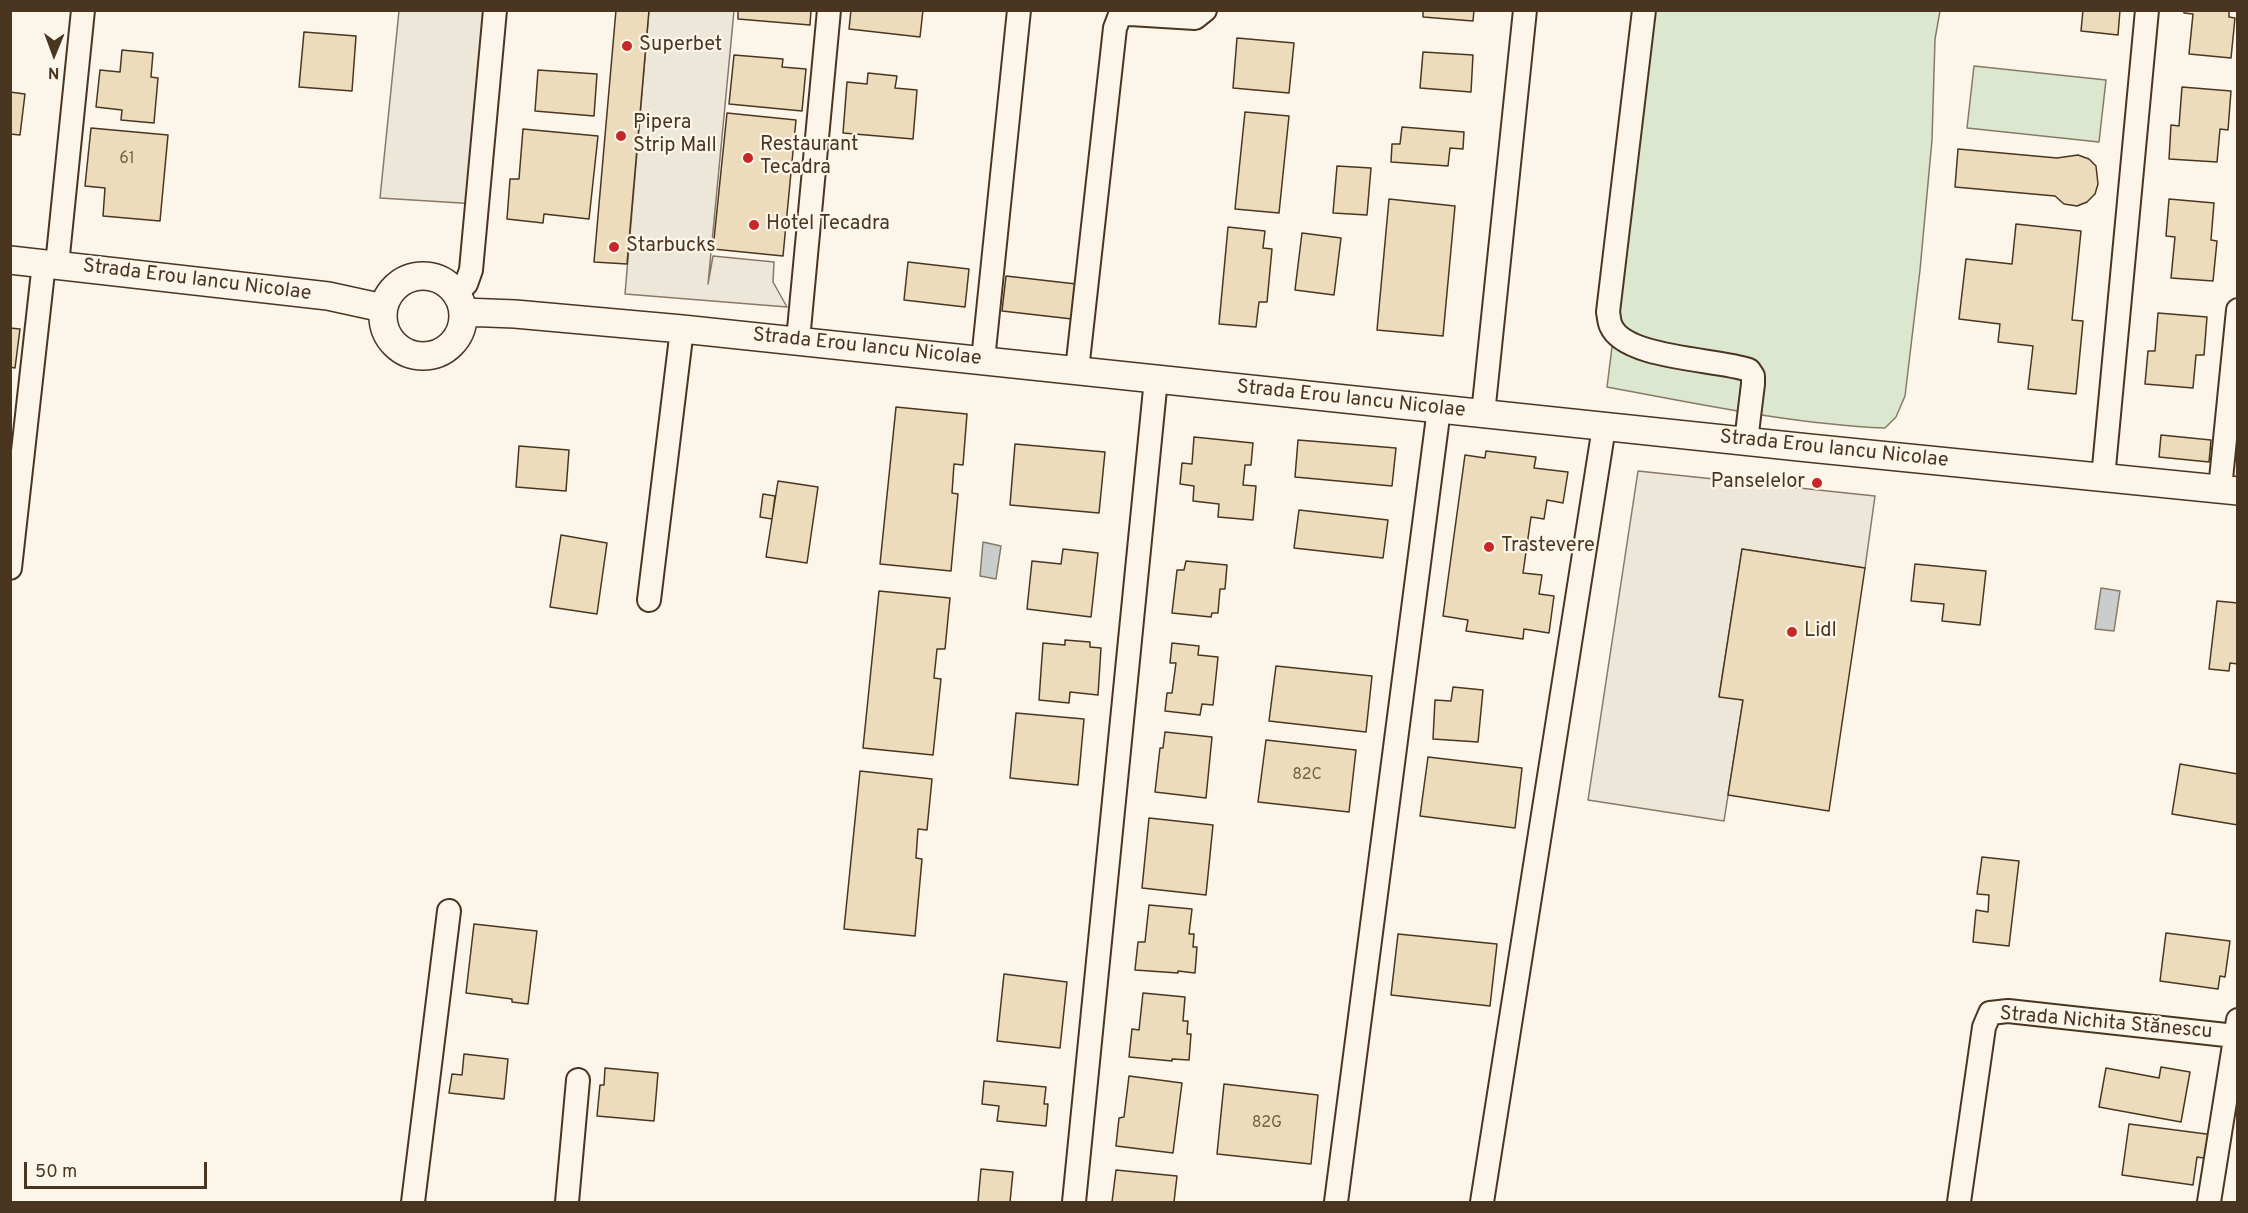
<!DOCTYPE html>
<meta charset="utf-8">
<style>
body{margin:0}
#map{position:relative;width:2248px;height:1213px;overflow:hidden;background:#fbf6e9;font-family:Overpass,sans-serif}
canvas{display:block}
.frame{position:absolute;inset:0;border:12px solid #4a3520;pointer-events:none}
.north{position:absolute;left:24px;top:24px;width:60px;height:60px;-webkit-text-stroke:4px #fbf6e9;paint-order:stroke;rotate:181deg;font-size:16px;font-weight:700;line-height:24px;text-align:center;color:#4a3520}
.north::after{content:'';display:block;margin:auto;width:21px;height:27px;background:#4a3520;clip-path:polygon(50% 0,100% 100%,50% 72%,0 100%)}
.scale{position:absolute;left:24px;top:1162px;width:183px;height:27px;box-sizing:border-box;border:3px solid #4a3520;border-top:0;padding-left:8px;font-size:18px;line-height:21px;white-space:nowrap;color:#4a3520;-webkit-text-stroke:4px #fbf6e9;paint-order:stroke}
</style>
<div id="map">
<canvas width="2248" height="1213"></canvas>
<div class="frame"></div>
<div class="north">N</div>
<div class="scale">50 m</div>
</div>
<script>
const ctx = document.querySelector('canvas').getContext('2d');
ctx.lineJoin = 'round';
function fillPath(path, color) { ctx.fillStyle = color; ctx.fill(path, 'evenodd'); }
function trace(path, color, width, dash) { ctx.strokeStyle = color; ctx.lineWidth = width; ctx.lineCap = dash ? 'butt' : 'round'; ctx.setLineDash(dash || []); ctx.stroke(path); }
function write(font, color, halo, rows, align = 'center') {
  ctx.font = font + ' Overpass,sans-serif'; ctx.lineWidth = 4.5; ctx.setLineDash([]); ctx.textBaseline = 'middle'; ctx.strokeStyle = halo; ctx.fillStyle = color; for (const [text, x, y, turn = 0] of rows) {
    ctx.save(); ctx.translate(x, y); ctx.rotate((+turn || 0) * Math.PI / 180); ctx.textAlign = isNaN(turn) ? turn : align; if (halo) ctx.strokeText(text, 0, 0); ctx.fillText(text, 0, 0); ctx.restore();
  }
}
const green = new Path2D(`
 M1654,11h286l-5,28 -3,101 -12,130 -15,126 -9,21 -11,11c-93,-4 -186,-24 -278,-41z
 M1974,66l132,14 -7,62 -132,-14z`);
fillPath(green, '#dce7d0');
trace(green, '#887966', 1.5);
const parking = new Path2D(`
 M399,11h96l-18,193 -97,-6z
 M649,11h85l-26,273 5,-28 61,6 -1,20 14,25 -162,-13z
 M1638,471l237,25 -10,72 -123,-19 -23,147 24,4 -19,121 -136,-21z`);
fillPath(parking, '#ede7d9');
trace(parking, '#887966', 1.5);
const water = new Path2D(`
 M983,542l18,4 -5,33 -16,-3z
 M2101,588l19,3 -6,40 -19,-2z`);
fillPath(water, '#c9cecd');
trace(water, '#887966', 1.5);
const building = new Path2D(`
 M616,10h33l-22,254 -33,-2z
 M738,10h73l-1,15 -72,-6z
 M851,10h72l-3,27 -71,-8z
 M1423,10h51l-1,11 -50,-4z
 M2083,10h37l-2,25 -37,-4z
 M2184,10h45v7l6,1 -4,40 -42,-4 4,-40 -9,-1z
 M304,32l52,4 -4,55 -53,-4z
 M1237,38l57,5 -5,50 -56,-5z
 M122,50l31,3 -2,24 7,1 -4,45 -33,-3 1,-10 -26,-3 4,-37 20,2z
 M1423,52l50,3 -2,37 -51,-4z
 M734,55l49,4 -1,8 24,2 -4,42 -73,-7z
 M538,70l59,4 -3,42 -59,-5z
 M868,73l29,3 -2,12 22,2 -4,49 -70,-6 4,-51 20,2z
 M2182,87l49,4 -3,39 -8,-1 -3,33 -48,-3 2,-34 8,1z
 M10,92l15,2 -5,41 -10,-1z
 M1245,112l44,4 -10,97 -44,-4z
 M727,113l69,7 -13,136 -70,-7z
 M1402,127l62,5 -1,17 -13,-1 -2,18 -57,-4 1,-18h8z
 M91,128l77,7 -8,86 -57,-5 2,-28 -20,-2z
 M523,129l75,7 -9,83 -45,-5 -1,9 -36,-4 3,-40h9z
 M1958,149l99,9 21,-3 11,4 7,7 2,18 -3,10 -8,8 -10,4 -13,-2 -9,-8 -100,-9z
 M1337,166l34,2 -4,47 -34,-2z
 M1389,199l66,7 -12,130 -66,-6z
 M2169,199l45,4 -3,37 6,1 -4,40 -42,-3 4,-41 -9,-1z
 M2016,224l65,7 -9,89 11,1 -7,73 -48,-5 5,-43 -35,-4 2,-18 -41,-5 7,-60 46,5z
 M1228,227l37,4 -2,17 9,1 -5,53h-8l-3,25 -37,-3z
 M1302,233l39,5 -7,57 -39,-5z
 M908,262l61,7 -4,38 -61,-7z
 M1006,276l70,8 -4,35 -70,-8z
 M2158,313l49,4 -3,38h-8l-3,33 -48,-4 3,-33h7z
 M10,328l10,1 -5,39 -5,-1z
 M896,407l71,7 -4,51 -9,-1 -2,29 6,1 -7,77 -71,-7z
 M2161,435l50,5 -2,22 -50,-5z
 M1194,437l59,6 -2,22h-6l-2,20 13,1 -3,34 -35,-3 1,-13 -26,-3 1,-15 -14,-2 2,-21 10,1z
 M1298,440l98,8 -4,38 -97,-9z
 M1015,444l90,8 -6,61 -89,-8z
 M519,446l50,4 -3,41 -50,-4z
 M1486,451l50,6 -2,11 34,4 -5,31 -16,-3 -3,19 -13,-2 -8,56 19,2 -3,19 15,2 -5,37 -25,-4 -1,10 -57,-8 2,-11 -25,-4 22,-161 20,3z
 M778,481l40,6 -11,76 -41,-6z
 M763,494l12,2 -3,23 -12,-2z
 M1299,510l89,10 -5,38 -89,-10z
 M561,535l46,8 -10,71 -47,-7z
 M1063,549l35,4 -7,64 -64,-8 5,-48 29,3z
 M1742,549l123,19 -36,243 -101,-16 15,-95 -24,-3z
 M1186,561l41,4 -2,24h-5l-2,24h-6l-1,4 -39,-4 5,-43h7z
 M1915,564l71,7 -6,54 -38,-4 2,-17 -33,-3z
 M879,591l71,7 -5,51h-8l-3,29 7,1 -8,76 -70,-7z
 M2217,601l21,2v61l-8,-1 -1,8 -20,-2z
 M1065,640l25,2v5l11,1 -3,47 -28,-3 -1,11 -30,-3 4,-57 22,2z
 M1172,643l27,3 -1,9 20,2 -5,48 -11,-1 -2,11 -35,-4 2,-18h5l4,-30h-6z
 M1276,666l96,10 -6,56 -97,-11z
 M1453,687l30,3 -5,52 -45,-3 2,-39 16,1z
 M1016,713l68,6 -6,66 -68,-7z
 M1165,732l47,5 -6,61 -51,-6 5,-44h3z
 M1266,740l90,10 -7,62 -91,-10z
 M1428,757l94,11 -7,60 -95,-12z
 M2180,764l58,10v51l-66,-11z
 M860,771l72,8 -5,51 -9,-1 -2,29 6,1 -7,77 -71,-7z
 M1149,818l64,7 -7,70 -64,-7z
 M1982,857l37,4 -10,85 -36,-4 3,-32 12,2 1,-17 -12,-1z
 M1149,905l43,4 -3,25h5l-1,13h4l-2,26 -17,-2v2l-43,-3 3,-28h7z
 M474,924l63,7 -9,73 -16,-2v-3l-46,-6z
 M2166,933l64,8 -5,36 -5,-1 -2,13 -58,-8z
 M1398,934l99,10 -7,62 -99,-11z
 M1004,974l63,8 -7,66 -63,-7z
 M1143,993l42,4 -2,24h5l-1,13h4l-2,26 -17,-1v2l-43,-4 3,-28 7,1z
 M464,1054l44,5 -4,40 -55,-6 3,-19 10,1z
 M2161,1067l29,5 -9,50 -82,-15 7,-39 53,10z
 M605,1068l53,5 -4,48 -57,-5 3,-31h4z
 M1129,1076l53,7 -9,70 -57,-7 3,-28 5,-1z
 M984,1081l62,6 -2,17h4l-2,22 -49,-5 2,-15 -17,-2z
 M1224,1084l94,11 -7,69 -94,-10z
 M2129,1124l85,11 -4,24 -13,-2 -4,28 -71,-10z
 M981,1169l32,3 -3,30h-32z
 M1116,1170l61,6 -3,26h-62z`);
fillPath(building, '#ecdcbc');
trace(building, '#4a3520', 1.5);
const minor = new Path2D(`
 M1644,10l-36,302c1,5 1,10 3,14 14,33 107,33 138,44l4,6v8l-7,57
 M57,265l26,-255
 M456,292l10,-8 5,-14 24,-260
 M798,340l31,-330
 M983,360l36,-350
 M1077,370l38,-342 5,-13 10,-1 65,4 10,-8
 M1483,414l42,-404
 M2103,478l44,-468
 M2220,489l18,-179
 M10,568l34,-305
 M649,600l33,-271
 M413,1202l36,-291
 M567,1202l11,-122
 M1074,1202l82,-823
 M1336,1202l103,-793
 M1482,1202l122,-775
 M1959,1202l25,-175 6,-14 18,-2 227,25
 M2209,1202l29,-182`);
const tertiary = new Path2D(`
 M10,260l318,36 55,12
 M383 316a40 40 0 1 1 80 0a40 40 0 1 1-80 0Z
 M463,312l52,2 167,15 1127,119 429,43`);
trace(minor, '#4a3520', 26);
trace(tertiary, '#4a3520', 30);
trace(minor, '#fbf6e9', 22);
trace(tertiary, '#fbf6e9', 27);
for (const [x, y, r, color] of [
 [627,46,6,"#c62828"],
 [621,136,6,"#c62828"],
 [748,158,6,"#c62828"],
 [754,225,6,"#c62828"],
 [614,247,6,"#c62828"],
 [1817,483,6,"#c62828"],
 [1489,547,6,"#c62828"],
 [1792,632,6,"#c62828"]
]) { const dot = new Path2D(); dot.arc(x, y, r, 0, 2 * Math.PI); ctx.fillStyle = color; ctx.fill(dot); trace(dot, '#fbf6e9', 2); }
write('16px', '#725f47', null, [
 ["61",127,160],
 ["82C",1307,776],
 ["82G",1267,1124]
]);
write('20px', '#4a3520', '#fbf6e9', [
 ["Superbet",639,46],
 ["Pipera",633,124],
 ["Strip Mall",633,147],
 ["Restaurant",760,146],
 ["Tecadra",760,169],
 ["Hotel Tecadra",766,225],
 ["Starbucks",626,247],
 ["Panselelor",1805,483,"right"],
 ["Trastevere",1501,547],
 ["Lidl",1804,632]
], 'left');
write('20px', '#4a3520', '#fbf6e9', [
 ["Strada Erou Iancu Nicolae",197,281,7],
 ["Strada Erou Iancu Nicolae",867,348,6],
 ["Strada Erou Iancu Nicolae",1351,400,6],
 ["Strada Erou Iancu Nicolae",1834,450,6],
 ["Strada Nichita Stănescu",2106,1024,5]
]);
</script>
